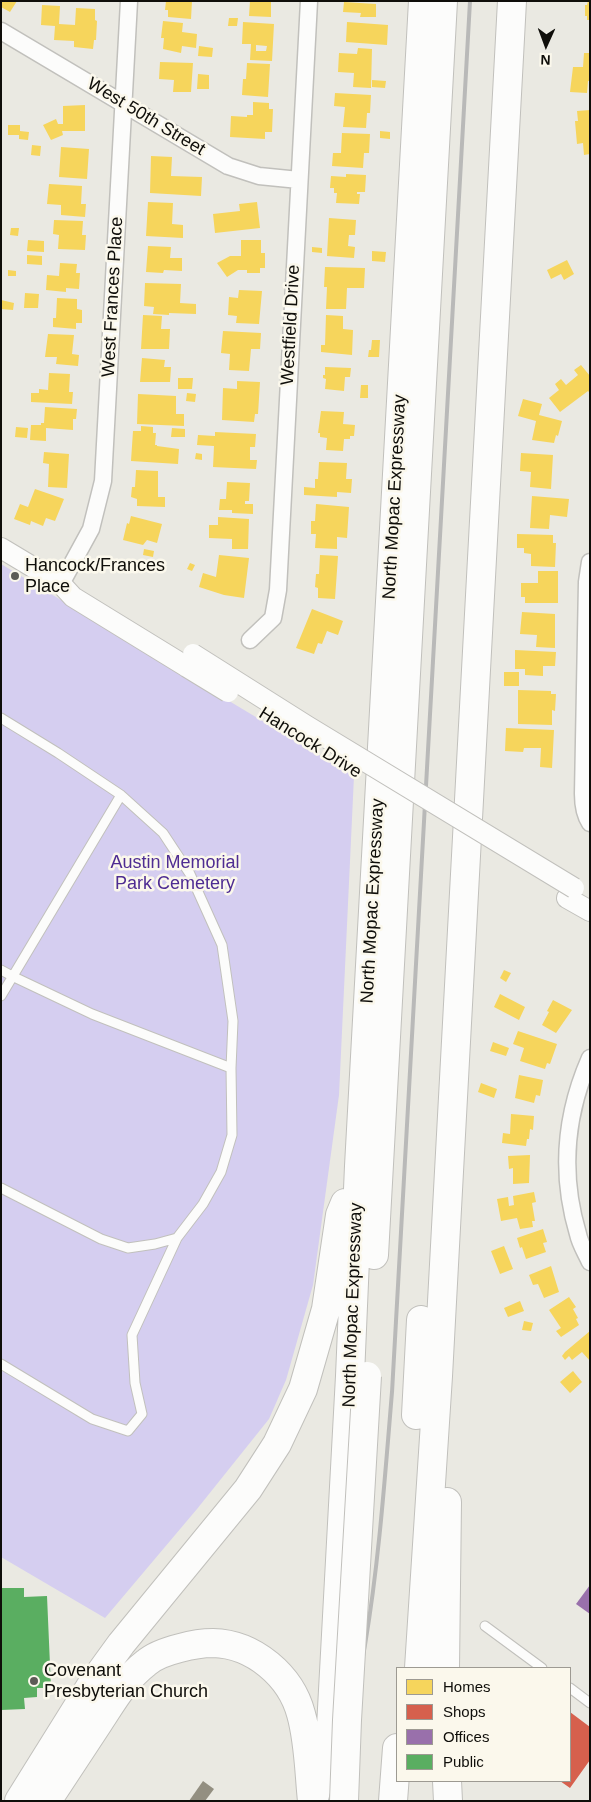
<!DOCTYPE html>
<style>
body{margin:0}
#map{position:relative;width:591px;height:1802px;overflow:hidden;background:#eae9e2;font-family:Arial,sans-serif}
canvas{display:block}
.frame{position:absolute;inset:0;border:2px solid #0f0e0a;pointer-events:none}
.legend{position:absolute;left:396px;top:1667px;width:175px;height:115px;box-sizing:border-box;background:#fbf8ec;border:1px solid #9d9a92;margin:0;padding:6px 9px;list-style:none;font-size:15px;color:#0f0e0a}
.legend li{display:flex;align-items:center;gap:10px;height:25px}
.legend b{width:25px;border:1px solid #9d9a92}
.north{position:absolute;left:521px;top:20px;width:50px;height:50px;-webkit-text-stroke:4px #fbf8ec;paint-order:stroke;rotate:182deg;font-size:14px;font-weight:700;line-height:20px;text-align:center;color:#0f0e0a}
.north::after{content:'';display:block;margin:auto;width:18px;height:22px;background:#0f0e0a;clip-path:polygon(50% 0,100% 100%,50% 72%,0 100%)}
</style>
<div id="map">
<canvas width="591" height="1802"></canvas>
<div class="frame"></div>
<ul class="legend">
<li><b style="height:14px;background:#f6d55c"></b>Homes</li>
<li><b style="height:14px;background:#d6604d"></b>Shops</li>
<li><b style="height:14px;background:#9970ab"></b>Offices</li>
<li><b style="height:14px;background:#5aae61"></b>Public</li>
</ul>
<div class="north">N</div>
</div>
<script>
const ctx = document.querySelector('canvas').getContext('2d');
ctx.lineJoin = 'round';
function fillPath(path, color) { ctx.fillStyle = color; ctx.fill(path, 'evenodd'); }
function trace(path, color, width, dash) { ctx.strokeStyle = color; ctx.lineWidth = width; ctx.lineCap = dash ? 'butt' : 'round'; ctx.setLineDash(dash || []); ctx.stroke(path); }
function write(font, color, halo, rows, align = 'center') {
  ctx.font = font + ' Arial,sans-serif'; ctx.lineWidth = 5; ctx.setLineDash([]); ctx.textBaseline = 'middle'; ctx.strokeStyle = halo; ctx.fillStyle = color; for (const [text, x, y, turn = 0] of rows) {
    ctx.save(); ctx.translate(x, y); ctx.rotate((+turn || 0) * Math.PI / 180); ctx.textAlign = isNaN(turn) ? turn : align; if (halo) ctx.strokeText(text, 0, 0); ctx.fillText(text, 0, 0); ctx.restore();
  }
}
fillPath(new Path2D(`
 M1,564l353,212 -15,319 -26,190 -27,95 -17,39 -72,90 -92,109 -104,-61z`), '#d5cef0');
fillPath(new Path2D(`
 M1,1h16l-7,11 -9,-5z
 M166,1h26l-1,18 -23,-2v-7h-3z
 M250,1h21v16l-22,-1z
 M588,1h2v19h-3v-4h-2v-11h2z
 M344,2l32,2v13h-16l1,-4 -18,-1z
 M42,5l18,1 -1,18 16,1 1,-17 19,1v11l2,1 -1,19h-2l-1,9 -19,-2v-6l-20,-1 1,-14 -14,-1z
 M229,18h9l-1,8h-9z
 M163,21l20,2 -1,9 15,2 -1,14 -14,-2 -1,7 -18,-4 1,-11h-3z
 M243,22l31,2 -2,37 -22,-1 1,-16h-9zM256,45l11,1 -1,5h-10z
 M347,22l41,3 -1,20 -41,-3z
 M199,46l14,2 -1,9 -14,-1z
 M358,48l14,1 -1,39 -18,-1 1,-14 -16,-1 1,-19 18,1z
 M584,53h6v28h-2l-1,12 -17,-1 3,-25h10z
 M160,62l33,1 -2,29h-18l1,-12 -15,-1z
 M247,63l23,1 -2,33 -26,-2 1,-16h3z
 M198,74l11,1v14h-12z
 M372,80l14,1 -1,7 -13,-1z
 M335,93l36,2 -1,18h-3l-1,15 -23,-1 2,-20 -11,-1z
 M253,102l16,1v6h4l-1,23h-7v7l-35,-2 1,-21 16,1v-2h6z
 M85,105v26h-23l1,4 -12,5 -8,-15 13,-6 2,5h5v-18z
 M590,110v44l-6,1 -1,-12 -6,1 -2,-23h3l-1,-10z
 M8,125h12v6l9,1 -1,8 -9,-1v-4h-11z
 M380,131l10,1v7l-10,-1z
 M342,133l28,1 -1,19h-5l-1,15 -31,-2 1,-13h8z
 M32,145l9,1 -1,10 -9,-1z
 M61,147l28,2 -2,30 -28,-2z
 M151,156l21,1 -1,19 31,1 -1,19 -51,-3z
 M346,174l20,1 -1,17h-8v2h3l-1,10 -23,-1 1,-10h-3v-5h-4l1,-12 15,1z
 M49,184l33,2 -1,18h5l-1,13 -24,-2v-10l-14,-1z
 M148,202l25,1 -1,21 11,1v13l-37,-2z
 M257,202l3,26 -45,5 -2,-19 27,-3 -1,-7z
 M329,218l27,2 -1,15h-6l-1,11 7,1 -1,11 -27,-2z
 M54,220l29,1 -1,14h4l-1,15 -27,-1 1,-14 -6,-1z
 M11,228h8l-1,8 -8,-1z
 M28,240l16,1v11l-17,-1z
 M241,240h20v13h4v15h-5v5h-13v-3h-9l-11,7 -10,-14 13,-7h11z
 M148,246l23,1 -1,11h12v13l-18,-1 -1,3 -17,-1z
 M312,247l10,1v5l-10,-1z
 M372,251l14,1 -1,10 -13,-1z
 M27,255l15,1v9l-15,-1z
 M567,260l7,14 -10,6 -3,-6 -10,5 -4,-9z
 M60,263l17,1 -1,9h4l-1,16 -13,-1v4l-20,-2 1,-15 12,1z
 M325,267l40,1 -1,20h-17l-1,21h-20l1,-22h-3z
 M8,270l8,1v5h-8z
 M145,283l36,1 -1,19 16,1v10l-27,-1v2l-16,-1 1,-7 -10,-1z
 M239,290l23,1 -3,33 -23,-1 1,-7 -9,-1 1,-18 9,1z
 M25,293l14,1 -1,14h-14z
 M57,298l20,1v10l5,1v13h-6v6l-23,-2v-9h3z
 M1,300l13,3 -1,7 -12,-1z
 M143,315l19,1 -1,13h9l-1,20h-28z
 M326,315l17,1v13l10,1 -1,25 -31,-3v-7h4z
 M223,331l38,2 -1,16h-9l-2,22 -20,-1 1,-16 -9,-1z
 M48,334l26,1 -2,19 7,1 -1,11 -22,-2 1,-7h-12z
 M372,340h8l-1,17h-11l1,-7h2z
 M142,358l23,2 -1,7h7l-1,15h-30z
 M581,365l9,11v17l-2,-2 -28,21 -11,-14 10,-8 -4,-6 6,-5 5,6 12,-10 -4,-5z
 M325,367l26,1 -1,9h-5l-1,14 -19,-2 1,-10 -3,-1v-3h2z
 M49,373l21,1 -1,18h4l-1,12 -41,-2v-9h8v-4l9,1z
 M178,378h15l-1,11h-14z
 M237,381l23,1 -2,32h-3l-1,8 -32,-2 1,-32 14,1z
 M361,385h7v13h-8z
 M187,393l9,1 -1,8 -9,-1z
 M138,394l38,2v18h8v12l-47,-2z
 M523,399l19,5 -3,11 23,6 -4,15 -2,-1 -2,8 -22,-3 4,-19 -18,-5z
 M45,407l32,2 -1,10h-3v11l-27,-2v13l-16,-1 1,-15h10v-2h3z
 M321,411l23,1 -1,12 12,1 -1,11h-4v3h-6l-1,12 -17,-1 1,-12 -7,-1v-4h-2z
 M141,426l12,1v6h3l-1,12h2v1l22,3 -1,15 -47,-3 2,-30h8z
 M16,427l12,1 -1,10 -12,-1z
 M172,428l13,1v8h-14z
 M215,432l41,2 -1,13h-5v13h7l-1,9 -43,-2 1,-21 -17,-1 1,-10 17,1z
 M44,452l25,2 -2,34 -19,-1 1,-23 -6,-1z
 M196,453l6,1v6l-7,-1z
 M521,453l32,2 -2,34 -21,-2 1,-15 -11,-1z
 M319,462l28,1 -1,16h6l-1,14 -14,-1v5l-33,-2v-8l11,1v-9h3z
 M136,470l22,1v26h7v10l-28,-1v-7l-6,-2 1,-10h3z
 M227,482l23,1 -1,18h-4v3h8v10l-21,-1v-3h-13l1,-11h6z
 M35,489l29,10 -9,22 -9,-3 -3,8 -12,-5 -1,4 -16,-6 6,-15 8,3z
 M532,496l37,3 -2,18 -17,-2 -1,14 -19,-1z
 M316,504l33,3 -2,31 -10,-1v12l-22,-1 1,-14h-5v-13h4z
 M131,516l31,8 -5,19 -10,-3 -4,5 -20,-5 4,-17 2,1z
 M218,517l31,2 -1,30h-16v-10l-23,-1v-13h9z
 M517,534l36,1v8h3l-1,24 -24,-1v-12l-7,-1v-5h-7z
 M144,549l10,2 -1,6 -10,-2z
 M219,555l30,3 -5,40 -20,-3 -25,-8 4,-14 13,4z
 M320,555l18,1 -3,43 -17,-1v-10l-3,-1 1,-13h3z
 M190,563l5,2 -3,6 -5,-2z
 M538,571h20v32h-33v-6h-4v-14h17z
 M312,609l31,12 -5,14 -11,-4 -5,13 -4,-1 -4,11 -18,-6z
 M522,612l33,2v34l-19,-1 1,-12 -17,-1z
 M515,650l41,2 -1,14h-12v10l-18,-1v-6h-10z
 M504,672h15v14h-15z
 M518,690l33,1v3h5l-1,17 -3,-1v15l-34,-1z
 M506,728l48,2 -2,38 -12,-1 1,-19h-17l-1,4 -18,-1z
 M504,970l7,3 -5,9 -6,-4z
 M500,994l25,13 -6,13 -25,-13z
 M553,1000l19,10 -16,23 -14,-8 7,-13 -2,-1z
 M518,1031l39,13 -7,20 -3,-1 -2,6 -25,-8 4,-13 -11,-4z
 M493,1042l16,6 -3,8 -16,-5z
 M519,1075l24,5 -3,16 -4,-1 -2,8 -19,-5z
 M481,1083l16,6 -3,9 -16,-6z
 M511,1114l23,2 -1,14 -3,-1 -1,10h-2l-1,7 -24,-3 1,-10 7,1z
 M530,1155l-1,28 -16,1v-16l-4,1 -1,-13z
 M534,1192l2,10 -4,1 3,18h-3l1,6 -13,2 -3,-11 -16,3 -4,-22 11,-2 1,9 5,-1 -1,-9z
 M543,1229l4,13 -4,1 3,9 -20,7 -4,-12 -2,1 -3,-10z
 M504,1246l9,23 -13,5 -9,-23z
 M551,1266l8,26 -15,6 -6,-14 -5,1 -4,-10z
 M569,1297l7,10 -3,2 5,9 -2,1 3,6 -18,12 -5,-6 5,-3 -12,-18z
 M520,1301l4,10 -16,6 -4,-9z
 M524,1321l9,2 -2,8 -9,-1z
 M590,1331v30l-8,-9 -10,8 -3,-4 -4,4 -3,-4 3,-4z
 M573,1371l9,11 -12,11 -10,-11z`), '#f6d55c');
fillPath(new Path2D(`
 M570,1712l20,15v33l-20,28 -10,-7h10z`), '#d6604d');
fillPath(new Path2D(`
 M590,1585v29l-14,-10z`), '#9970ab');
fillPath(new Path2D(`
 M1,1588h23v9l23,-1 4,92h-14v9l-13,1 1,11 -24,1z`), '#5aae61');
fillPath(new Path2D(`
 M203,1781l11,8 -9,12h-16z`), '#938f81');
const service = new Path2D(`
 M1,718l57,35 63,42 42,38 27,41 32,71 11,76 -2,47 1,67 -11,37 -18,32 -26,34 -45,97 3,48 7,31 -14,17 -36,-12 -91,-55
 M1,970l13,7 78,37 139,54
 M1,996l120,-201
 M1,1188l100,51 27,9 27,-4 22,-6
 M485,1626l57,42
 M570,1688l20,15`);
const minor = new Path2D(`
 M1,31l227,135 31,10 40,4
 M590,562l-3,20 -4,212c0,11 1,20 7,29
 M61,584l30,-55 12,-48 26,-480
 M250,640l23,-22 5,-28 31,-589
 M590,1058c-25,57 -30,116 -12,176 2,10 8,19 12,28`);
const tertiary = new Path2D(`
 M1,548l60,36 12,13 114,70
 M567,898l23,13`);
const motorway = new Path2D(`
 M374,1255l69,-1254
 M416,1415l5,-95
 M419,1668l19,-292 74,-1375
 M445,1668l2,-166
 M447,1781l1,20
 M19,1801l73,-117 29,-40 127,-155 29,-45 26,-55 23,-80 14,-94 5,-12
 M47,1801c17,-26 35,-53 52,-79 14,-21 26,-43 47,-59 9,-8 22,-12 34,-15 11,-3 22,-5 33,-5 41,1 78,33 88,71 8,28 8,59 11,87
 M327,1801l23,-425 9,-210 64,-1165
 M393,1801l4,-53`);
trace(service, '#c1c0bc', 11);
trace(minor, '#c1c0bc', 19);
trace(tertiary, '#c1c0bc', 22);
trace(motorway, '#c1c0bc', 30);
trace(service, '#fcfcfb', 9);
trace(minor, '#fcfcfb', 16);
trace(tertiary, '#fcfcfb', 20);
trace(motorway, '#fcfcfb', 28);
trace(new Path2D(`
 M330,1801c13,-52 26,-104 35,-156 14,-83 20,-169 27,-253l78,-1391`), '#b9b9b8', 4);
const tertiaryBridge = new Path2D(`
 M193,654l114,72 267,162
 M187,667l41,25`);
const motorwayBridge = new Path2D(`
 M344,1801l3,-81 20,-344`);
trace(tertiaryBridge, '#c1c0bc', 22, []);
trace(motorwayBridge, '#c1c0bc', 30, []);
trace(tertiaryBridge, '#fcfcfb', 20);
trace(motorwayBridge, '#fcfcfb', 28);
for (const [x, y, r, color] of [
 [15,576,5,"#5c5b56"],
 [34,1681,5,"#5c5b56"]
]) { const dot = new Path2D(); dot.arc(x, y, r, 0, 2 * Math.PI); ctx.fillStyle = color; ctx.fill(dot); trace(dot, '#fbf8ec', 2); }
write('18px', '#0f0e0a', '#fbf8ec', [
 ["West 50th Street",146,117,31],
 ["West Frances Place",113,297,-87],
 ["Westfield Drive",291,325,-87],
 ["North Mopac Expressway",395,497,-87],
 ["Hancock Drive",310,743,32],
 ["North Mopac Expressway",373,901,-87],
 ["North Mopac Expressway",353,1305,-88]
]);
write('18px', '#0f0e0a', '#fbf8ec', [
 ["Hancock/Frances",25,566],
 ["Place",25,587],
 ["Covenant",44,1671],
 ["Presbyterian Church",44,1692]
], 'left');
write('18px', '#4e2c92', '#fbf8ec', [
 ["Austin Memorial",175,863],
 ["Park Cemetery",175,884]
]);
</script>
